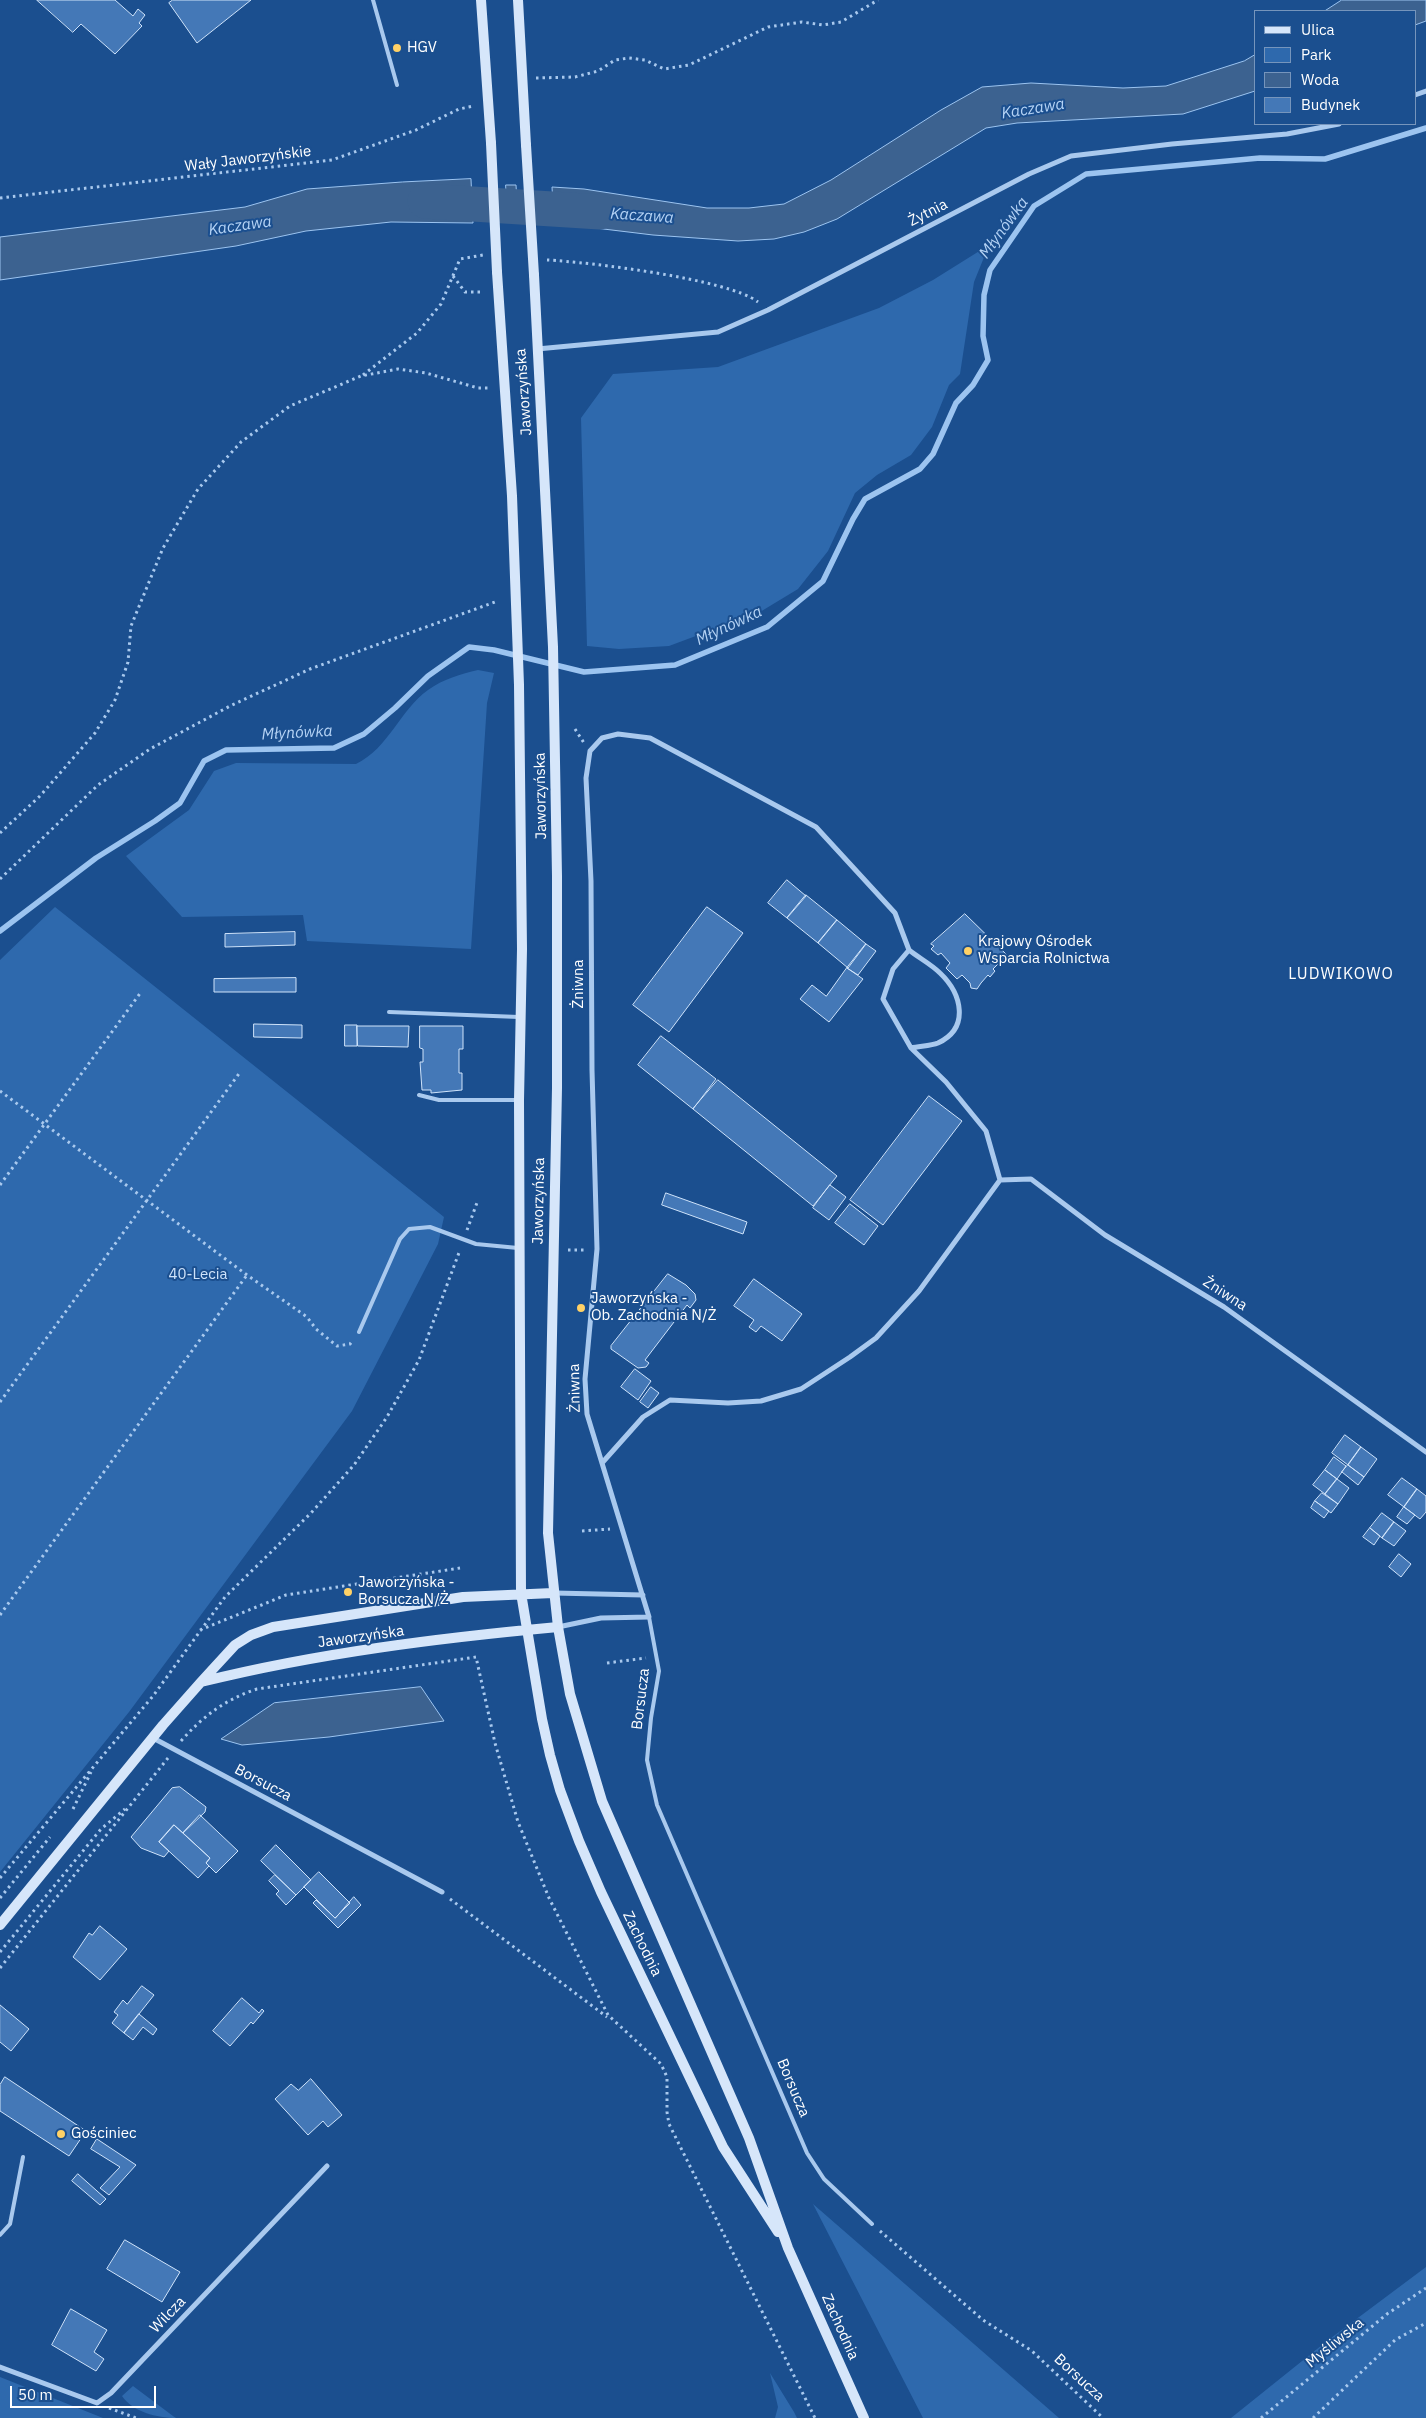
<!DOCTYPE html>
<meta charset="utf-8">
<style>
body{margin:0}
#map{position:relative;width:1426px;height:2418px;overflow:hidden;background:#1b4f8f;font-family:"IBM Plex Sans",sans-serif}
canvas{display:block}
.legend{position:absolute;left:1254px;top:10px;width:162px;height:115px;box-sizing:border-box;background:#1b4f8f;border:1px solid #7695bc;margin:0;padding:6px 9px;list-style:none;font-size:15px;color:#fff}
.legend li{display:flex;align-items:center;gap:10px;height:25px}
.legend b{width:25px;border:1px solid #7695bc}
.scale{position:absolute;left:10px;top:2386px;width:146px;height:22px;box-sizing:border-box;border:2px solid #fff;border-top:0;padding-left:6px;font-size:15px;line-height:18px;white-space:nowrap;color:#fff;-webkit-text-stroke:4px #1b4f8f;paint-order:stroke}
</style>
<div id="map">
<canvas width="1426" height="2418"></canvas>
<ul class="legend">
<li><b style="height:6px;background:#d6e6fa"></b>Ulica</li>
<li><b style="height:14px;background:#2e69ad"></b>Park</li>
<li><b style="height:14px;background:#3c6290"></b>Woda</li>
<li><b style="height:14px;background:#4478b7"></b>Budynek</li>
</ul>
<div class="scale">50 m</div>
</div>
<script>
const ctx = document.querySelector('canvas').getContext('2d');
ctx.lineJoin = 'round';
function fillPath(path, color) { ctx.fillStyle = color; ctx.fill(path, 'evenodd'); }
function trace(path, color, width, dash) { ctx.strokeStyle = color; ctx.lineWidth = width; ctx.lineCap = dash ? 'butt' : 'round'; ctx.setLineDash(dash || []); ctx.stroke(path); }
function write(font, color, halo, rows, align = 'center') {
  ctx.font = font + ' "IBM Plex Sans",sans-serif'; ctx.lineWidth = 4; ctx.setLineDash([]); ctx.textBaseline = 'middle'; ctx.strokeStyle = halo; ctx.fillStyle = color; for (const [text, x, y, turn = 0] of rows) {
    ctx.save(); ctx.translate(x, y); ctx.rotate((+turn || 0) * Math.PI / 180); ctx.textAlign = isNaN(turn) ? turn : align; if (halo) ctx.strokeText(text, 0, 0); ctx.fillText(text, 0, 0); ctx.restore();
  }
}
fillPath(new Path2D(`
 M989,245l-15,37 -14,92 -11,11 -17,42 -21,28 -34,20 -22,18 -27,58 -30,38 -38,23 -91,34 -50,3 -32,-3 -6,-228 32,-44 105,-7 161,-59 54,-28z
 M478,670l16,3 -7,30 -16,246 -164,-8 -4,-26 -121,2 -56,-61 63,-46 25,-39 22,-8 120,1c33,-16 43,-53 72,-74 15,-11 33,-16 50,-20z
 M55,907l389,310 -6,27 -86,167 -223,301 -129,160v-912z
 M813,2204l246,214h-136z
 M1426,2267v151h-195l96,-77z
 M770,2373l24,39 3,6h-22l3,-11z
 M0,2377l103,41h-103z
 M133,2386l40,30 3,2c-19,0 -43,-6 -54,-22z`), '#2e69ad');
const water = new Path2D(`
 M1342,0h84v21l-11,4v-14h-90z
 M1255,55v36l-72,23 -166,9 -31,5 -149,91 -33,13 -30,7 -36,2 -85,-6 -99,-12 -2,-36 32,2 123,19h42l35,-4 47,-24 110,-70 41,-23 49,-4 92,5 43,-2 78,-25z
 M471,179l2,44 -82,-1 -85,9 -70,15 -236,34v-43l245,-30 62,-18 95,-7z
 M506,185h10l2,34 -10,-1z
 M421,1687l23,34 -115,16 -87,8 -21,-6 53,-36z`);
fillPath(water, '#3c6290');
trace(water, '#9cc4f0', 1);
trace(new Path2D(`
 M0,931l96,-73 59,-37 25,-18 24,-42 22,-11 108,-2 30,-14 31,-26 33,-32 41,-29 25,3 90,22 91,-7 92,-38 56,-46 30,-62 12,-20 55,-30 13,-15 23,-51 17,-18 15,-25 -5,-24 1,-41 6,-25 44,-64 52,-32 174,-16 65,1 101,-31`), '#9cc4f0', 5.5);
trace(new Path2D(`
 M425,201l175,11`), '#3c6290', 35);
const building = new Path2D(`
 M37,0h78l18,16 5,-7 7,6 -6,8 3,3 -27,28 -34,-30 -8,8z
 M173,0h78l-54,43 -28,-40z
 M787,880l19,16 -19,22 -19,-15z
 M806,895l31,25 -19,23 -31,-25z
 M707,907l36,26 -74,99 -36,-27z
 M965,914l42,41 -14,14 2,2 -5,6 -2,-2 -7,8 -4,6 -6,-1 -1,-5 -8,-8 -5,4 -11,-11 4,-5 -9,-10 -3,2 -7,-6 3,-3 -3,-2z
 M837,920l29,24 -18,24 -30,-25z
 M295,932v13l-70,2v-13z
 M866,944l10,7 -18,24 -11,-7z
 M847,968l16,11 -34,43 -29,-23 12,-14 14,11z
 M296,978v14h-82v-13z
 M254,1024l48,1v13l-48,-1z
 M345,1025h12v21h-12z
 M357,1026h52l-1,21 -50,-1z
 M420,1026h43v23h-4v24h3v17l-31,3v-3h-9l-2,-28h3v-13l-3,-1z
 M661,1036l55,43 -23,30 -55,-44z
 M718,1080l119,96 -24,30 -120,-97z
 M929,1096l33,25 -79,104 -33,-25z
 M830,1185l16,12 -17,23 -16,-12z
 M666,1193l81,29 -4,12 -81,-29z
 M850,1204l28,22 -14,19 -29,-22z
 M668,1274l18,11 9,9 1,6 -6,8 -3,-3 -42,55 4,3 -3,4 -8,1 -27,-19v-3z
 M754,1279l48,35 -20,27 -21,-15 -5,6 -7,-5 5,-7 -20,-14z
 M635,1369l16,12 -13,19 -17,-13z
 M651,1387l8,6 -11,15 -8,-6z
 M1345,1435l16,12 -13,18 -16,-12z
 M1361,1447l16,12 -13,18 -16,-12z
 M1334,1457l12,9 -9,13 -12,-9z
 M1348,1465l16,12 -6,8 -16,-13z
 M1325,1470l12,9 -12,15 -12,-9z
 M1402,1478l15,11 -13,18 -16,-12z
 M1337,1479l12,9 -11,16 -13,-10z
 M1417,1489l9,7v16l-6,7 -16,-12z
 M1322,1493l16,11 -7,9 -16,-12z
 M1315,1501l14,10 -5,7 -13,-10z
 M1404,1507l11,8 -8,9 -10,-7z
 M1382,1513l12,9 -12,16 -12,-10z
 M1394,1522l12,9 -12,15 -12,-8z
 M1370,1528l10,8 -6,9 -11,-8z
 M1399,1554l12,10 -10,13 -12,-10z
 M180,1787l26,20 -1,5 -22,21 -9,-8 -15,17 10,9 -5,6 -23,-9 -10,-11 41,-49z
 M200,1815l38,36 -22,22 -10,-10 4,-5 -27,-25z
 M174,1825l36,33 -4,5 3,3 -11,12 -39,-36z
 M276,1845l35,35 -15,15 -35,-34z
 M319,1872l31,31 -15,15 -31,-31z
 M275,1875l21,20 -10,10 -10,-11 3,-3 -10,-10z
 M354,1897l7,8 -23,23 -25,-25 3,-3 19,18z
 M100,1926l27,23 -27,31 -27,-23 16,-24 3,2z
 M142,1986l12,9 -30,38 -12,-10 6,-8 -4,-3 9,-12 4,4z
 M242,1998l17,15 3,-4 2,2 -11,13 -2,-2 -21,24 -17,-15z
 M0,2005l29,24 -18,22 -11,-9z
 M139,2014l18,15 -4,6 -10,-8 -10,13 -9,-7z
 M5,2077l81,54 -17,25 -69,-45v-26z
 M311,2079l31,36 -14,12 -5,-6 -15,14 -33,-36 16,-15 7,6z
 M97,2139l39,26 -27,30 -9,-7 20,-21 -29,-18z
 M78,2174l28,25 -6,6 -28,-24z
 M125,2240l55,32 -18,30 -55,-33z
 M71,2309l36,21 -13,22 10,7 -8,12 -44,-26z`);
fillPath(building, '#4478b7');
trace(building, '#cfe3fa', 1);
trace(new Path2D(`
 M536,78l39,-1 23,-6 17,-11 14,-2 16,2 19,9 25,-4 79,-38 34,-5 21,3 18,-3 37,-22
 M0,198l332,-38 84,-30 43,-21 15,-3
 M547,260c41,2 182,19 211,42
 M453,276l12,16h16
 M363,375l54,-42 24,-29 19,-45 23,-4
 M575,729l9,14
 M0,833l40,-37 55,-63 20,-33 13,-38 3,-36 32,-78 35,-59 43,-47 49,-36 71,-30 37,-7 28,4 52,15h12
 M0,879l98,-94 52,-36 80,-43 80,-37 185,-67
 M0,1091l247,184 60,42 9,12 21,17 13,-2 3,-4
 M0,1185l141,-193
 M467,1230l11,-30
 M568,1250h19
 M0,1402l241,-331
 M582,1531l28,-2
 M0,1615l247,-340
 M200,1630l86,-35 174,-27
 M607,1663l39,-5
 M181,1741c22,-25 45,-42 76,-52l219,-32 19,86 23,79 31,76 59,117 53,49 6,13v35l2,12 146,294
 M73,1809l18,-37
 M0,1878l153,-182 72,-99 86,-84 43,-48 33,-48 32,-57 41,-110
 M0,1898l50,-61
 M450,1899l157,118
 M0,1952l101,-123 24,-20
 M0,1968l168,-210
 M880,2231l103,89 49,31 71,67
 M109,2408l27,10
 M1261,2418l126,-104 39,-26
 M1313,2418l82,-78 31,-17`), '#a9c9ee', 3, [2.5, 4]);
trace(new Path2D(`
 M373,0l24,85
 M389,1012l130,5
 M419,1095l20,5h78
 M359,1332l41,-93 9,-10 21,-2 46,17 42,4
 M649,1617l10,54 -8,47 -4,42 10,45 150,348 17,26 48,45
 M0,2235l10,-11 13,-67`), '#a9c9ee', 4);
trace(new Path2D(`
 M1415,95l11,-4
 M537,349l181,-17 50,-22 261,-136 42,-18 101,-12 115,-10 52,-10
 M911,1048l35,34 40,49 14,49
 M1000,1180l31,-1 74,56 119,72 202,145
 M602,1463l41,-46 27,-17 58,3 33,-2 40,-12 49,-32 26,-19 43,-47 81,-111
 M554,1593l89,2
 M558,1627l43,-9 48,-1 -62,-203 -2,-35 12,-130 -5,-179 -1,-189 -5,-103 4,-27 12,-13 16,-4 32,4 166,89 79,86 14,37 -16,19 -10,30 28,49c9,-2 20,-2 27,-5 32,-15 24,-49 2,-70 -9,-9 -21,-15 -31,-23
 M153,1738l289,154
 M0,2367l97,36 14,-10 216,-227`), '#a9c9ee', 5);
trace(new Path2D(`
 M481,0l10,143
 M518,0l8,145
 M497,272l15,224 7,189 3,264 -3,151 2,493 21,126 8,36 10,35 19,51 22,51 122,255 55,85
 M534,275l19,372 4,229v212l-9,445 10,94 12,67 32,107 147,337 39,110 76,170
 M201,1682c117,-29 238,-44 357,-55
 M0,1925l163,-200 38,-43 34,-37 16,-10 22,-8 190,-30 90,-4`), '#d6e6fa', 10);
trace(new Path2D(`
 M491,143l6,129
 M526,145l8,130`), '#d6e6fa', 10);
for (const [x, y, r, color] of [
 [397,48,5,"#ffd166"],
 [968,951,5,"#ffd166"],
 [581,1308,5,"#ffd166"],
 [348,1592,5,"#ffd166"],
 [61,2134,5,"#ffd166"]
]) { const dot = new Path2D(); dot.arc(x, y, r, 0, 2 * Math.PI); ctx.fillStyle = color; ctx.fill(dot); trace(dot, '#1b4f8f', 2); }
write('15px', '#fff', '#1b4f8f', [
 ["HGV",407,48],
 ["Krajowy Ośrodek",978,942],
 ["Wsparcia Rolnictwa",978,959],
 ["Jaworzyńska -",591,1299],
 ["Ob. Zachodnia N/Ż",591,1316],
 ["Jaworzyńska -",358,1583],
 ["Borsucza N/Ż",358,1600],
 ["Gościniec",71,2134]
], 'left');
write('15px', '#fff', '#1b4f8f', [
 ["Wały Jaworzyńskie",248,159,-7],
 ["Żytnia",928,213,-27],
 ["Jaworzyńska",524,392,-94],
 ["Jaworzyńska",541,796,-91],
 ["Żniwna",579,984,-90],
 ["Jaworzyńska",539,1201,-89],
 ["Żniwna",1225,1294,33],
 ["Żniwna",575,1388,-91],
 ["Jaworzyńska",361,1637,-8],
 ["Borsucza",641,1699,-83],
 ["Borsucza",263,1783,28],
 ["Zachodnia",642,1944,64],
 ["Borsucza",793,2088,67],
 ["Wilcza",168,2315,-46],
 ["Zachodnia",840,2327,66],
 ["Myśliwska",1335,2343,-39],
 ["Borsucza",1079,2378,43]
]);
write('15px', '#cfe3fa', '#1b4f8f', [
 ["40-Lecia",198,1275]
]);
write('italic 16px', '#b5d3f5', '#1b4f8f', [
 ["Kaczawa",1033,109,-9],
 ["Kaczawa",642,216,4],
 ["Kaczawa",240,226,-8],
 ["Młynówka",1004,228,-54],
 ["Młynówka",729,626,-25],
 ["Młynówka",297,733,-3]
]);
ctx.letterSpacing = '1px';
write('16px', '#fff', '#1b4f8f', [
 ["LUDWIKOWO",1341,974]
]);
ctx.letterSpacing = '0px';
</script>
